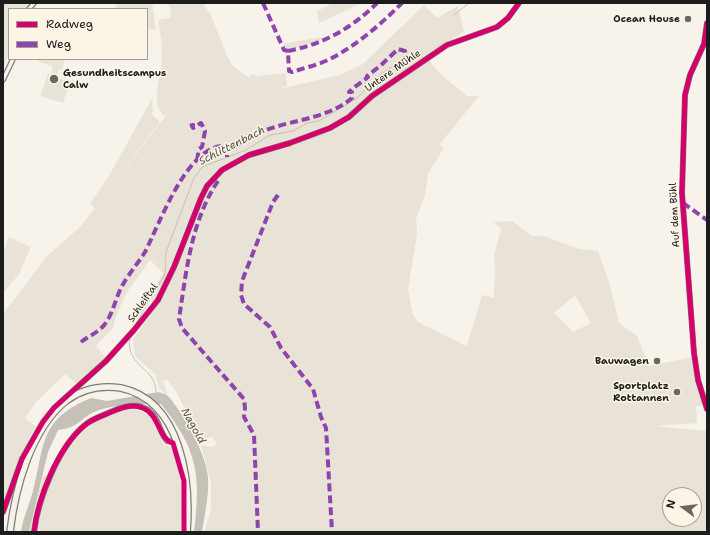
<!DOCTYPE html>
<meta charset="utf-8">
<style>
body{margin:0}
#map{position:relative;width:710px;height:535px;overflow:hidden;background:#f7f3ea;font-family:"Shantell Sans",sans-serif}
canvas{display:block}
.frame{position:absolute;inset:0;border:4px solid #1c1c1c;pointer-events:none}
.legend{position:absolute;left:8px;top:8px;width:140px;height:52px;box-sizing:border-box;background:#fcf5e5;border:1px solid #a29e95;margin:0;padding:5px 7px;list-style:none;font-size:12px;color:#1c1c1c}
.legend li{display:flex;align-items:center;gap:8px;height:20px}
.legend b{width:20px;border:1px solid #a29e95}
.north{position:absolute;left:662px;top:487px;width:40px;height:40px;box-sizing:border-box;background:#fcf5e5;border:1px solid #a29e95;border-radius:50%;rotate:285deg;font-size:11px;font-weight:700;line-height:16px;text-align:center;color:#1c1c1c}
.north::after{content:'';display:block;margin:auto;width:14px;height:18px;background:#696764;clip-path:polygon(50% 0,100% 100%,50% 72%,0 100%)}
</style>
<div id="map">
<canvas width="710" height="535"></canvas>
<div class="frame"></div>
<ul class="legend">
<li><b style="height:5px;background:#d6006c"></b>Radweg</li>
<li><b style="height:5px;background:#8e44ad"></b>Weg</li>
</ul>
<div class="north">N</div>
</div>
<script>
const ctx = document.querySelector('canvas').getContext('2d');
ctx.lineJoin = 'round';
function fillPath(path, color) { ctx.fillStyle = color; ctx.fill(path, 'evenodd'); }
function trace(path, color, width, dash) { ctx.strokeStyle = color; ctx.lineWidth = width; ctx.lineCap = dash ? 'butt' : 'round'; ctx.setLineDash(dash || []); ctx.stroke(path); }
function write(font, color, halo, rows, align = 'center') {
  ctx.font = font + ' "Shantell Sans",sans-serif'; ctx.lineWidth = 3; ctx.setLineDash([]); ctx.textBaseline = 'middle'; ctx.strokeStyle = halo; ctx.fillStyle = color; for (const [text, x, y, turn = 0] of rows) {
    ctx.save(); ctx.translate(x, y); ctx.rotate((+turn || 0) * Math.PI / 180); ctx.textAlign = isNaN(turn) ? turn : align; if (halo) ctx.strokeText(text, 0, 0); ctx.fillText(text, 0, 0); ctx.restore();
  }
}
fillPath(new Path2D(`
 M3,3h25l-2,6h-17v45l-6,15z
 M39,59h26l-3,11 -3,-1 -3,8 14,5 -7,21 -23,-7 8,-22h3l2,-7 -15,-6z`), '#e8e3d7');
fillPath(new Path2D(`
 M117,3h35l4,27 -9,-2v-19h-32z
 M166,3h37l4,8 3,2 16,40 6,12 17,13 1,-4 7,2 3,10 -2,-10 28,-3 1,13 -12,4 65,-15 23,-11 61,-59 13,13 21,-12 6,26 -37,23c7,17 27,29 40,41h12l-40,49 5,3 -16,25 -3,22 -9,24 1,15 -9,55 5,26 5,7 49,24 15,-51 12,3 1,-28 -1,-15 7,-26 -7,-7 18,-1 20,15h12l35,13 19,2 11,31 10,41 18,13 12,30 44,-9 3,24 7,24 -7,1 1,17 -42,3 52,5v101h-503l7,-23v-26l-10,-38 11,2 5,-3 -5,-7 -14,2 -15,-25 2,-5 -9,-18 -9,-11 -4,1 5,15 -9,-8 -3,-13 -21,-19 -2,-17 21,-29 -3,-14 12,-23 -13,-13 -23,32 -11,24 -3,12 -17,18 9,11 -10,13 -18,14 -12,-10 -29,28 -11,16 11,9 -16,31 -17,56v-200l45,-59 31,-27 16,-20 -5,-4 20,-30 43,-77 -1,11 2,2 -3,4 9,8 -62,82 67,-87c-17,-16 -2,-41 -3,-62 0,-12 -2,-23 -4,-35l12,-2 1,-9zM575,295l16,28 -18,9 -19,-19zM670,495h24v24h-24z
 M333,3h29l-43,20 -2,-12z
 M321,37v4l-33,9 -5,-6z
 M9,237l22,10 -12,27 -16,19v-41z
 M127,409c24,0 30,14 36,35l10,4 7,22 4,24 -3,38h-152l14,-56 10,-1c17,-34 34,-57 74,-66z`), '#e8e2d7');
fillPath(new Path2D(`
 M158,392c4,1 8,2 11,5 15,18 37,57 39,80 1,19 -3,36 -6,55h-8c7,-57 4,-82 -33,-128 -19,0 -47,0 -65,7 -16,7 -17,17 -38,19l-10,22 -19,80h-8c2,-14 8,-27 12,-41 12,-46 6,-72 58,-93l16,3z`), '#c5c1b7');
trace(new Path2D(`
 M454,15l15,-12
 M132,330l32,-54c3,-9 0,-16 2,-24l28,-74 8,-11 44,-17 24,-15 23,-4 14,-8 12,-2 38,-23 24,-24 19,-12
 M130,337c-5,31 26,29 26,55`), '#c5c1b7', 1);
const street = new Path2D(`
 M29,9l5,-6
 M707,23l-3,21 -14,31 -5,20 -3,98 12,160 4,27 9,29
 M3,80l10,-21
 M3,512l19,-53 21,-37 11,-14 52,-47 28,-31 24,-30 16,-33 27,-69 6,-12 15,-16 27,-15 41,-12 40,-15 19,-11 23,-21 75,-51 50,-18 11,-9 11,-15
 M34,532c4,-33 25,-87 52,-108 8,-6 18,-9 27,-13 11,-5 25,-8 35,-1 11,8 11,21 19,31l9,1`);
const primary = new Path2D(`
 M10,532c5,-43 21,-103 56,-131 16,-12 35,-16 55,-13 61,13 70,94 66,144`);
trace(street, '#7f7d79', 6);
trace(primary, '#7f7d79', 8);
trace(street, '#f5f2ec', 3.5);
trace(primary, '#f5f2ec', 5.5);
trace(new Path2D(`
 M263,3l21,47 4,1 1,20 3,1c12,-4 26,-7 38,-13 27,-14 50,-34 72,-56
 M288,51c35,-7 63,-22 89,-48
 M190,126l3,-1v3l8,-5 4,8 -3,16 -3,2 -2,11
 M227,155v2
 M218,181c-27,40 -32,92 -39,138l3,9 62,71 1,9 -1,9 10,18 4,97
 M278,195l-5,7 -31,79 -1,14 3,9 26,23 11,21 32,41 8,28 5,11 6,104
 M683,203l24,17
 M81,342c8,-6 18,-10 24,-18 8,-11 10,-23 15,-34 6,-13 17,-25 25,-38 15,-29 40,-101 76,-106l4,4c14,-3 19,-9 30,-15 31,-16 70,-14 97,-37v-6h-3c6,-6 13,-10 19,-15l-1,-1 13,-10 18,-17 7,2v6l7,12`), '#8e44ad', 4, [8, 4]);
trace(new Path2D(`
 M707,23l-3,21 -14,31 -5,20 -3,98 12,160 4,27 9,29
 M3,512l19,-53 21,-37 11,-14 52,-47 28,-31 24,-30 16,-33 27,-69 6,-12 15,-16 27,-15 41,-12 40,-15 19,-11 23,-21 75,-51 50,-18 11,-9 11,-15
 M34,532c4,-34 23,-83 50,-106 7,-7 18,-10 27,-14 10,-4 22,-9 32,-4 17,7 15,31 30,35l11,38v51`), '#d6006c', 5);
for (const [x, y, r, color] of [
 [688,19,4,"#696764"],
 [54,79,5,"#696764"],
 [657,361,4,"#696764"],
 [677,392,4,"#696764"]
]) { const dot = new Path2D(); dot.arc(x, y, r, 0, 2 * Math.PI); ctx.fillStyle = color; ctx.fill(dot); trace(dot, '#fcf5e5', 1.5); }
write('bold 10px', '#1c1c1c', '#fcf5e5', [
 ["Ocean House",680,19],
 ["Gesundheitscampus",63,73,"left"],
 ["Calw",63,85,"left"],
 ["Bauwagen",649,361],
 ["Sportplatz",669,386],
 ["Rottannen",669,398]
], 'right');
write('10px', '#1c1c1c', '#fcf5e5', [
 ["Untere Mühle",393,71,-35],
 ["Auf dem Bühl",675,215,-93],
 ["Schleiftal",143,303,-55]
]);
write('italic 11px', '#575551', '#fcf5e5', [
 ["Schlittenbach",232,146,-27],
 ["Nagold",193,426,61]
]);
</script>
